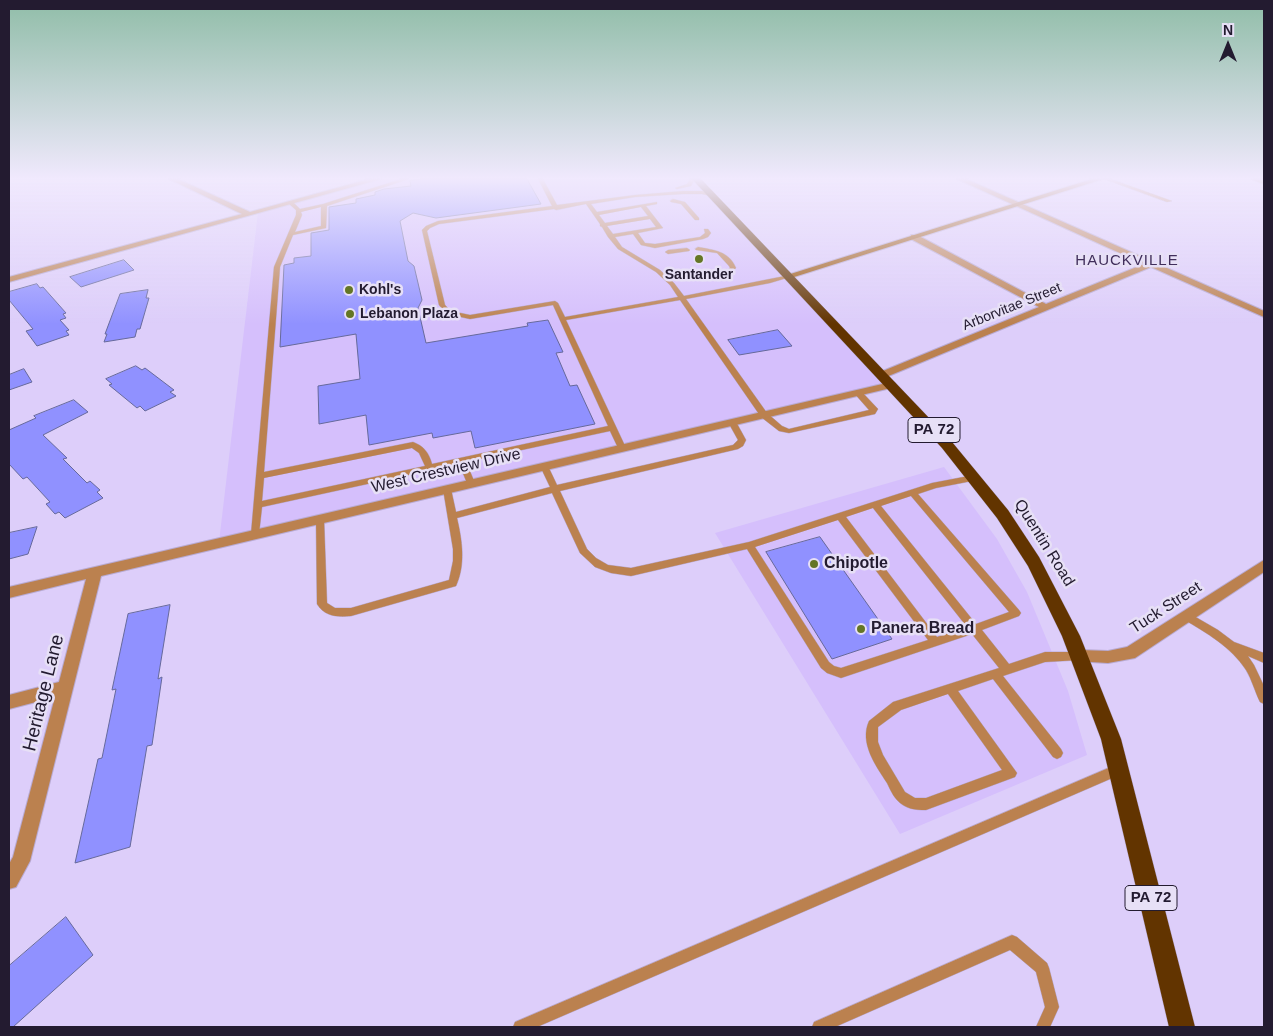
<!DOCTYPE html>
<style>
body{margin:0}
#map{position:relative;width:1273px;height:1036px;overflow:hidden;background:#ddcefa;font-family:Arial,sans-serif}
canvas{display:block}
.frame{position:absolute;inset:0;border:10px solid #231b30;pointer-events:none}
.north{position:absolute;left:1203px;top:20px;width:50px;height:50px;-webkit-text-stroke:4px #e7e0f6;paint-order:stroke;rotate:0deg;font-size:14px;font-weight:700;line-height:20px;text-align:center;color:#231b30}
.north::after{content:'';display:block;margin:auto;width:18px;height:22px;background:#231b30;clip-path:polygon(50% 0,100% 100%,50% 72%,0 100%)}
</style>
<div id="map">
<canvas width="1273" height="1036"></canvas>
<div class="frame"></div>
<div class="north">N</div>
</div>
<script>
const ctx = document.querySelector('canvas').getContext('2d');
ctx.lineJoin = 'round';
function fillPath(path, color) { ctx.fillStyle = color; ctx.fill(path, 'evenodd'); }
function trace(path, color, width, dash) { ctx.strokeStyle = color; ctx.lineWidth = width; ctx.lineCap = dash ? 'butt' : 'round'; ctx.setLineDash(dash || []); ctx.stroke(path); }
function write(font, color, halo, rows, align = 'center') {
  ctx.font = font + ' Arial,sans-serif'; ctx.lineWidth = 5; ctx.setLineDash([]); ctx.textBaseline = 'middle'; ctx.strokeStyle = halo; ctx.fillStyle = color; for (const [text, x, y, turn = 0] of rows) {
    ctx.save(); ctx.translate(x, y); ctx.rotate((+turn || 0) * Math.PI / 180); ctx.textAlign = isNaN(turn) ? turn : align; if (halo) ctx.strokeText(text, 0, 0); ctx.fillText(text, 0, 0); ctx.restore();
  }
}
fillPath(new Path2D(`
 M378,179h318l195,206 -672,157 39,-330z
 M944,467l53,72 30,53 41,99 19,64 -187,79 -185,-301z`), '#d5bffc');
const building = new Path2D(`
 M424,179h103l14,25 -105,14 -23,-5 -13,8 8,40 6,5 8,34 -4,8 8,35 102,-17 -1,-3 21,-3 15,32 -7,1 14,33 7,-1 18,39 -120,24 -4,-17 -38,7 -1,-5 -63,12 -3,-30 -47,9 -1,-38 42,-7 -4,-45 -76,13 4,-82 10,-2v-5l17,-2v-23l18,-3v-23l27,-4v-4l19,-4v-3l9,-3 27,-3 -1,-5z
 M124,260l10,10 -53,17 -11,-10z
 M37,284l3,4 3,-1 23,26 -3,1 3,4 -6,2 9,10 -3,1 3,4 -32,11 -11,-15 7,-2 -24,-29v-8z
 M148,290l-2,8h3l-9,31h-3l-2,8 -31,5 3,-8h-2l15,-40z
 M778,330l14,16 -53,9 -11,-15z
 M136,366l6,4 3,-2 29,22 -4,2 6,4 -31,15 -5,-5 -3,2 -28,-23 3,-1 -6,-5z
 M24,369l8,13 -23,8v-15z
 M74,400l14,12 -45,23 24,23 -4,1 24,24 3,-2 10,9 -3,2 6,6 -38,20 -6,-6 -4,2 -9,-10 4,-2 -23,-25 -4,2 -14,-15v-34l27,-12 -2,-2z
 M37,527l-9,27 -19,5v-26z
 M820,537l72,102 -60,20 -66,-107z
 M170,605l-12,74 4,-2 -10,68 -5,1 -17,101 -55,16 23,-104 4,-1 14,-69 -4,1 16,-76z
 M66,917l27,38 -80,72h-4v-61z`);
fillPath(building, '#9091ff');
trace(building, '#66699b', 1);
const lane = new Path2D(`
 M401,179h8l-82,27 -1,22 -33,7 -13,32 -16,205 149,-30c11,4 16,11 19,22l176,-38 -55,-121 -83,14 -23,-5 -8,-9 -17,-75 4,-4 12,-5 114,-15 -14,-27h5l14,26 78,-10 48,-4h19l11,3v2h-2l-9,-2h-19l-48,3 -44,7 6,8 60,-10v2l-11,2 17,22 -25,5 7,10 10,1 45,-7 5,-4 -1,-4h4l3,4 -3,4 -5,2 -48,9 -14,-3 -8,-11 -18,3 7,10 38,23 14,13 10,13 106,-21v2l-20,6 -84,16 81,114 15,13 7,3 80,-19 -15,-17 4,-2h3l17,18 -3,5 -86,19 -10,-2 -18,-14 -81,-117 -114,20 60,128 -1,2h-6l-9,-19 -144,31 9,21 -4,3 -4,-3 -8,-19 -197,43 -3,27 -1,2h-6l-1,-2 23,-267 22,-52v-5l-8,-7 5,-1 7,7 23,-5zM586,204l14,20v2l2,1 6,10 10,12 38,23 14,13 8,12 -113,20 -7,-14 -3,-2 -85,14 -19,-4 -6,-6 -18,-74 3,-3 9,-4 115,-15 2,1zM321,207v19l-26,6 7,-17 -1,-3zM641,207l7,9 -43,7 -6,-8zM650,219l6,8 -43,7 -6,-8zM412,448l7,5 6,13 -163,35 2,-23z
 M690,179h5l-4,7 -14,3 -2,-1 12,-4z
 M1104,179h7l61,22 -5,1z
 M673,199l12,3 14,16v2h-4l-14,-16 -10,-2 -1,-1z
 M698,247c16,3 31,4 38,21l-5,4h-4l-1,-1 4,-3 -1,-2 -12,-13 -21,-3 -1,-1z
 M687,248l3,2 -1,1 -21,3 -3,-2 3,-2z
 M729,420h6l11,20 -3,6 -5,3 -178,42 27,58 9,9 12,7 23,3 118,-26 183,-59 42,-8 3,1 1,2 -1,2 -41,8 -18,6 101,116 2,3 -2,3 -37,14 27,34 36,-12h35l4,1 1,3 -1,3 -4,1 -35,2 -42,14 58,73 2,4 -2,4 -4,2 -4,-2 -60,-78 -35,12 59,82 -2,4 -89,33c-11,0 -21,-1 -29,-10 -4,-4 -7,-11 -10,-17 -11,-17 -28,-40 -18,-62l24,-19 106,-34 -27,-34 -131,44 -14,-5 -6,-5 -74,-119 -116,27 -20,-3 -16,-6 -15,-14 -28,-60 -95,25c5,22 9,46 -1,68l-105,30c-13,1 -26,1 -34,-12l-1,-85 1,-2h6l1,2 3,84 8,5h16l98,-28 4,-19v-12l-10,-60 1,-2 3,-1 4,3 5,23 94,-25 -10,-21 4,-3 4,3 9,19 176,-40 5,-5 -10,-18zM911,496l98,116 -33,12 -95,-118zM873,508l94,119 -30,10 -91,-120zM838,520l90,120 -87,28 -7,-2 -5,-4 -74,-115zM948,694l54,76 -76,28h-11l-10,-6 -22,-37 -5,-13v-15l23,-17z
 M1187,612l31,18 16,12 30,11v10l-16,-7 6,9 10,21v18l-4,-2c-5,-10 -8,-22 -14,-32 -15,-23 -39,-37 -63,-51l-1,-3 1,-3z
 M1120,763l4,2 2,4 -2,4 -587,254h-24l2,-5z
 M1012,935l5,2 30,26 2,5 10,39 -9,20h-14l9,-20 -9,-35 -26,-22 -175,77h-23l2,-5z`);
const street = new Path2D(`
 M169,179h9l72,33 119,-33h12l-372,103v-5l233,-63z
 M957,179h9l298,132v6l-113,-50 -265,110h-8v-4l161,-66 -128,-68v-4h6l129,69 98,-40z
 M891,382l4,1 1,2 -1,2 -794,189 -71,285 -14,26 -7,2v-25l4,-7 42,-160 -46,12v-14l50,-13 27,-103 -77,19v-11z
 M1264,560v12l-129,86 -27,5 -33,-2 -2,-5 2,-5 5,-1 28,1 19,-4z`);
const secondary = new Path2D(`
 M1092,179h11l-312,99 -7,-2z
 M1252,179l12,1v4l-11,-4z`);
const highway = new Path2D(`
 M692,179h9l251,263 56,68 31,47 41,79 41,103 74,288h-26l-68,-288 -39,-103 -34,-70 -31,-48 -55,-70z`);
trace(lane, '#b8aad2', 1);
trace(street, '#b8aad2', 2);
trace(secondary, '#b8aad2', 2);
trace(highway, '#b8aad2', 1);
fillPath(lane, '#bb814f');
fillPath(street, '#bb814f');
fillPath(secondary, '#9e5b10');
fillPath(highway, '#623400');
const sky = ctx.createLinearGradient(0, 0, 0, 324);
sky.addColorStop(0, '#90bda8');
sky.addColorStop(0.55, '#f0e9fd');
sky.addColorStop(1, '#f0e9fd00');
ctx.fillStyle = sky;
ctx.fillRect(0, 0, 1273, 324);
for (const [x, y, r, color] of [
 [699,259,5,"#647625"],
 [349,290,5,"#647625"],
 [350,314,5,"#647625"],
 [814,564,5,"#647625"],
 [861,629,5,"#647625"]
]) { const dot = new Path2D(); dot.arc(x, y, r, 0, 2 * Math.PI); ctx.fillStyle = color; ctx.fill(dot); trace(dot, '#e7e0f6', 2); }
write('bold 14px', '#231b30', '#e7e0f6', [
 ["Santander",699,275,"center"],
 ["Kohl's",359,290],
 ["Lebanon Plaza",360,314]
], 'left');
write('14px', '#231b30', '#e7e0f6', [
 ["Arborvitae Street",1012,307,-22]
]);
ctx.letterSpacing = '1px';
write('15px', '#412f5c', '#e7e0f6', [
 ["HAUCKVILLE",1127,261]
]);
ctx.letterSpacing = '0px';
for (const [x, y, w] of [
 [934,430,52],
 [1151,898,52]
]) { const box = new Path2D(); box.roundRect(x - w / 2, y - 12.5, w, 25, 4); ctx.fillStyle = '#e7e0f6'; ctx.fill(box); trace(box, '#231b30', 1); }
write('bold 15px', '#231b30', null, [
 ["PA 72",934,430],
 ["PA 72",1151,898]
]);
write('16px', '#231b30', '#e7e0f6', [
 ["West Crestview Drive",446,471,-13],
 ["Quentin Road",1044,543,58],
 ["Tuck Street",1166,608,-33]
]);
write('bold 16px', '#231b30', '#e7e0f6', [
 ["Chipotle",824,564],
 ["Panera Bread",871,629]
], 'left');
write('19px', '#231b30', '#e7e0f6', [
 ["Heritage Lane",44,693,-76]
]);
</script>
